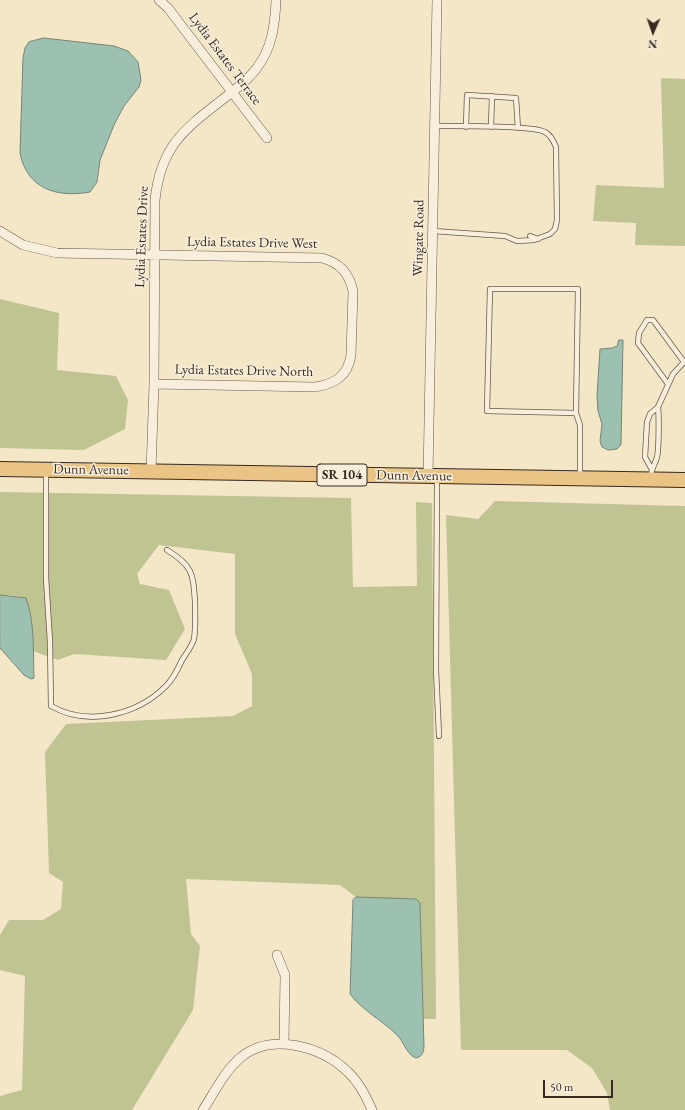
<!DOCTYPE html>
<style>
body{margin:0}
#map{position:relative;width:685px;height:1110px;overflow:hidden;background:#f3e7c7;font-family:"EB Garamond",serif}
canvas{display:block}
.north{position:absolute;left:633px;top:12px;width:40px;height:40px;-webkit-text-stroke:3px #f7efdb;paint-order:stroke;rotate:182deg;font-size:11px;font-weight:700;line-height:16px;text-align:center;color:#392922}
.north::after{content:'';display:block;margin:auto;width:14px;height:18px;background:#392922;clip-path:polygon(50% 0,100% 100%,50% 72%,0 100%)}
.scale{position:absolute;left:543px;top:1080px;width:70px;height:18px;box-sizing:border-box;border:2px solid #392922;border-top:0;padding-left:5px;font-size:12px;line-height:14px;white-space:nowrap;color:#392922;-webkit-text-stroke:3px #f7efdb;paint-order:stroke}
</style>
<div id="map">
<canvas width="685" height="1110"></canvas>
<div class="north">N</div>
<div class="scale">50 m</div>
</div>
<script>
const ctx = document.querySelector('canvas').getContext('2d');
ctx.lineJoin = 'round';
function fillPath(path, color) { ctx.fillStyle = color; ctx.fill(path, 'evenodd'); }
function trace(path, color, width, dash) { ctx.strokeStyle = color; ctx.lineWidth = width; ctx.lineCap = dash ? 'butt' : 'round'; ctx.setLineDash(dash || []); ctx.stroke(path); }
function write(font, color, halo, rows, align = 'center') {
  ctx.font = font + ' "EB Garamond",serif'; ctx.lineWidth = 3; ctx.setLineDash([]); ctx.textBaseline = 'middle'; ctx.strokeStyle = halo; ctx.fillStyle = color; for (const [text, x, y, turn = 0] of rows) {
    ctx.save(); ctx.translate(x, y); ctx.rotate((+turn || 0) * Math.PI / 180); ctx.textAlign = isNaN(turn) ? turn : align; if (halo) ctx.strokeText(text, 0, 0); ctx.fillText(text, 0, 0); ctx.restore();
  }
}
fillPath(new Path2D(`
 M661,78l24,1v167l-50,-1 1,-22 -43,-2 3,-36 68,3z
 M0,299l59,14 -2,57 59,6 12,24 -3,29 -41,21 -84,-2z
 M0,492l351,6 2,89 64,-1 -1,-84 16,1 4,516h-13l-3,-116 -4,-4 -60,-2 -16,-12 -154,-6 5,55 9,12 -7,64 -61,100h-132v-14l22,-6 3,-114 -25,-6v-35l9,-15h34l18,-11 2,-27 -14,-9 -4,-121 21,-28 167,-8 19,-10v-32l-17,-40v-80l-76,-9 -22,29 3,10 29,6 16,39 -19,31 -92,-6 -16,6 -25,-9 -3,-41 -12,-14 -18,-1z
 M495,501l190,5v604h-75l-3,-17 -15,-25 -25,-18h-106l-15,-535 32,4z`), '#bfc492');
const water = new Path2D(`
 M44,38l70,8 14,5 10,11 3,18 -2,7 -15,19 -10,19 -14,35 -3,22 -7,10c-33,6 -63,-3 -70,-39l3,-95 2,-10 4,-6z
 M619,340h4l-2,105 -4,4 -9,1 -6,-3 -2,-6 2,-17 -4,-13 -1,-15 3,-47 12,-1 5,-2z
 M0,595l26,3c9,25 7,53 8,80l-3,1 -7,-4 -24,-27z
 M356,897l60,2 4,4 4,144c-1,6 -1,9 -8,11 -10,-4 -11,-15 -19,-23 -15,-15 -34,-24 -47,-41l3,-94z`);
fillPath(water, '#9dc1b0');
trace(water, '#758477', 1);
const service = new Path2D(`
 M466,127l1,-32 49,3 2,30
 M491,127l1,-31
 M433,231l72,5 12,5 17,-1 16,-6 5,-5 2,-9 -1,-73c-2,-5 -5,-12 -11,-15 -12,-7 -92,-6 -111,-6
 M530,236l8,3
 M668,384l-30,-41 1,-10 8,-13h6l31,42
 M658,407l15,-33 12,-13
 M576,413l-89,-2 3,-122h88l-2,124 4,12v52
 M46,472v106l4,64 1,64c37,21 86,9 115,-20 7,-7 12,-17 16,-26 4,-6 10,-14 12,-21 2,-12 1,-25 1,-37 -2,-29 -2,-36 -28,-52
 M437,478l-1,191 3,67
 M651,478c0,-12 4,-12 6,-21 2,-7 2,-43 1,-50l-8,7 -3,8 -2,35 6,11`);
const minor = new Path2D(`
 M159,0l9,8 99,130
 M0,231l23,14 34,8 265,5c18,5 27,15 31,33l-2,64c-3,21 -16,29 -36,32l-161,-3
 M151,471l3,-87 1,-184c6,-56 31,-72 72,-104 10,-8 21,-16 29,-27 16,-20 19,-44 20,-69
 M428,476l9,-476
 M277,955l8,20 -1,69
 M203,1110c11,-17 21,-38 37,-52 31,-26 81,-12 108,14 11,10 18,24 24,38`);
const primary = new Path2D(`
 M0,469l685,11`);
trace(service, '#68584b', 6);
trace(minor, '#68584b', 10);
trace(primary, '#392922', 16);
trace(service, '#f7efdb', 4.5);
trace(minor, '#f7efdb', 9);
trace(primary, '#eac484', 14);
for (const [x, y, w] of [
 [342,475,50]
]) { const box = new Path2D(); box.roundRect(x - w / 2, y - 11, w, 22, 3); ctx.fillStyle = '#f7efdb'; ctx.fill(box); trace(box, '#392922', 1); }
write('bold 13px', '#392922', null, [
 ["SR 104",342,475]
]);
write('14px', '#392922', '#f7efdb', [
 ["Lydia Estates Terrace",225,59,53],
 ["Lydia Estates Drive",142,237,-88],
 ["Wingate Road",419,238,-89],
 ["Lydia Estates Drive West",252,243,1],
 ["Lydia Estates Drive North",244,371,1],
 ["Dunn Avenue",91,470,1],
 ["Dunn Avenue",414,476,1]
]);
</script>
